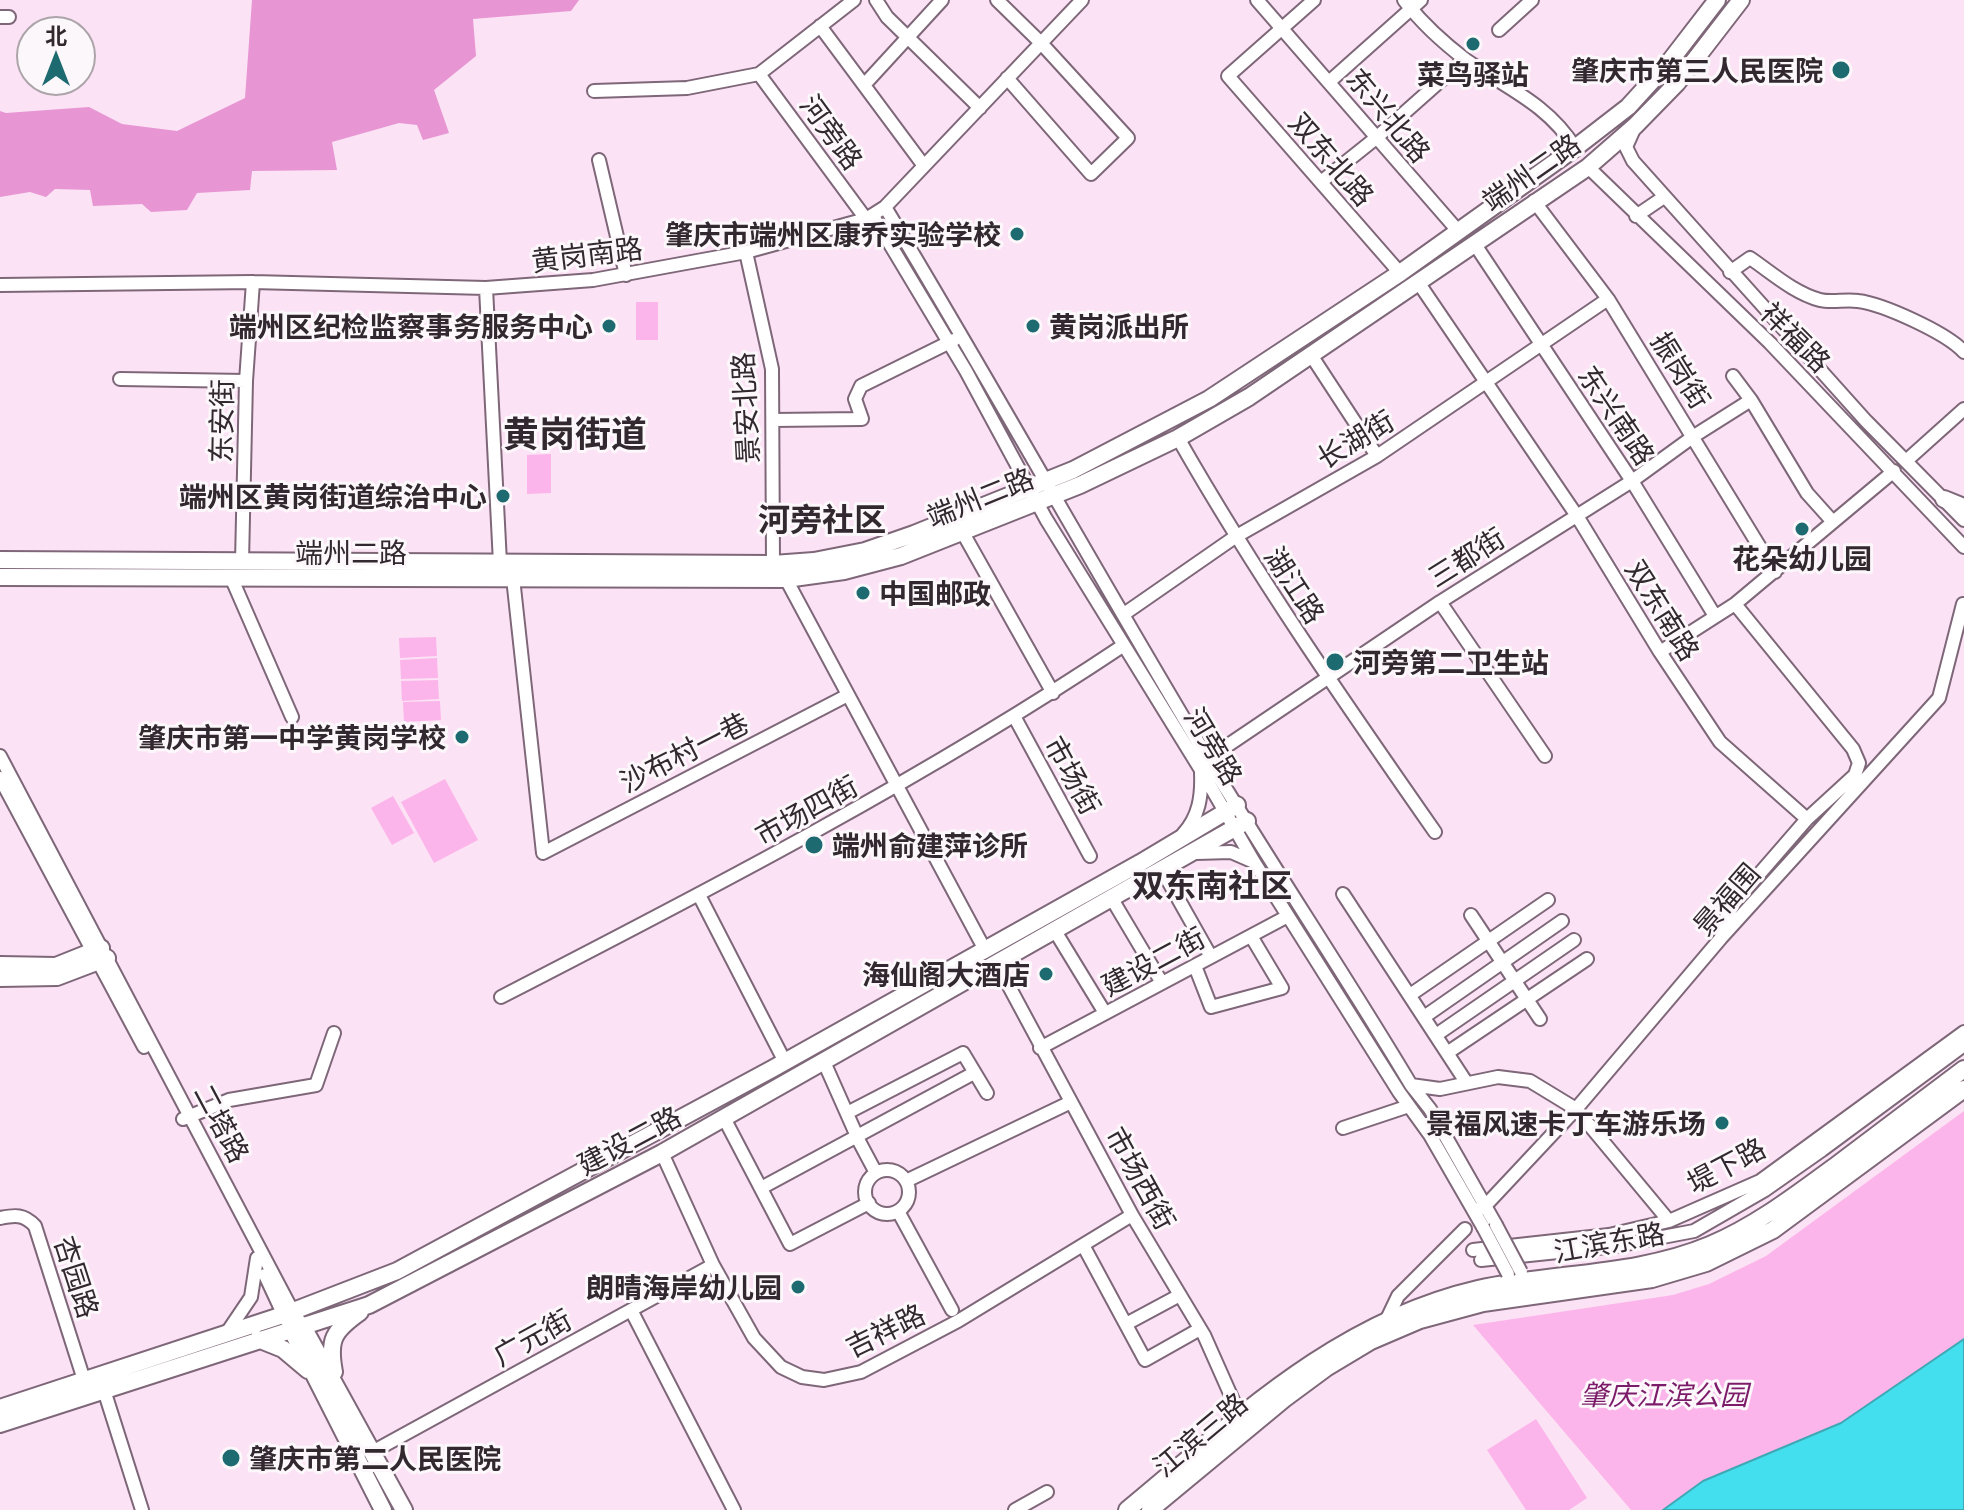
<!DOCTYPE html>
<meta charset="utf-8">
<style>
body{margin:0}
#map{position:relative;width:1964px;height:1510px;overflow:hidden;background:#fce2f5;font-family:Georgia,"Noto Sans SC",serif}
canvas{display:block}
.north{position:absolute;left:16px;top:16px;width:80px;height:80px;box-sizing:border-box;background:#fcf7fa;border:2px solid #aba4a9;border-radius:50%;rotate:0deg;font-size:22px;font-weight:700;line-height:32px;text-align:center;color:#32282f}
.north::after{content:'';display:block;margin:auto;width:28px;height:36px;background:#1e6a71;clip-path:polygon(50% 0,100% 100%,50% 72%,0 100%)}
</style>
<div id="map">
<canvas width="1964" height="1510"></canvas>
<div class="north">北</div>
</div>
<script>
const ctx = document.querySelector('canvas').getContext('2d');
ctx.lineJoin = 'round';
function fillPath(path, color) { ctx.fillStyle = color; ctx.fill(path, 'evenodd'); }
function trace(path, color, width, dash) { ctx.strokeStyle = color; ctx.lineWidth = width; ctx.lineCap = dash ? 'butt' : 'round'; ctx.setLineDash(dash || []); ctx.stroke(path); }
function write(font, color, halo, rows, align = 'center') {
  ctx.font = font + ' Georgia,"Noto Sans SC",serif'; ctx.lineWidth = 6; ctx.setLineDash([]); ctx.textBaseline = 'middle'; ctx.strokeStyle = halo; ctx.fillStyle = color; for (const [text, x, y, turn = 0] of rows) {
    ctx.save(); ctx.translate(x, y); ctx.rotate((+turn || 0) * Math.PI / 180); ctx.textAlign = isNaN(turn) ? turn : align; if (halo) ctx.strokeText(text, 0, 0); ctx.fillText(text, 0, 0); ctx.restore();
  }
}
fillPath(new Path2D(`
 M636,302h22v38h-22z
 M551,454v39l-24,1v-39z
 M436,637l1,19 -37,2 -1,-20z
 M437,658l1,20 -37,1 -1,-19z
 M438,680l1,19 -37,2 -1,-20z
 M440,701l1,19 -37,2 -1,-20z
 M445,779l33,61 -44,23 -33,-61z
 M393,796l21,37 -22,12 -21,-37z
 M1964,1111v228l-123,84 -138,58 -40,29h-32l-158,-185 200,-30 36,-11 57,-28z
 M1536,1419l51,79 -18,12h-43l-39,-60z`), '#fcb5ea');
fillPath(new Path2D(`
 M252,0h327l-8,11 -98,8 3,37 -42,34 15,43 -26,7 -6,-15 -18,-2 -67,19 5,28 -85,1 -2,19 -53,3 -10,17 -36,2 -9,-8 -49,2 -3,-16 -35,-1 -9,8 -16,-5 -30,5v-86l6,2 83,-6 33,17 55,7 68,-33z`), '#e795d3');
const water = new Path2D(`
 M1964,1339v171h-301l40,-29 138,-58z`);
fillPath(water, '#44dfee');
trace(water, '#3fa8b5', 2);
const minor = new Path2D(`
 M876,0l11,17 93,91
 M997,0l44,43 87,95 -37,36 -84,-96
 M1257,0l202,232
 M1314,0l-86,76 172,197
 M1404,0c16,21 41,44 62,60 41,28 83,45 109,88
 M0,17h9
 M820,26l104,140
 M1499,30l33,-30
 M759,74l107,145
 M1329,82l92,-82
 M864,85l78,-85
 M594,91l93,-3 72,-14 95,-74
 M1634,129l-8,18 7,14 233,260 98,99
 M599,160l27,115
 M1588,167l182,176 194,204
 M1321,182l55,-44 89,-79
 M1534,201l74,98 167,273
 M885,207c117,194 226,392 343,585 60,98 124,194 183,293l19,24 66,116
 M873,216l93,155 80,148 155,251 53,92 145,230 31,43 53,92
 M1636,216l28,-19
 M1474,243l158,238 83,135
 M746,252l26,117 1,195
 M1730,272l20,-14c22,15 44,35 70,42 12,3 25,-1 38,1 25,3 89,32 106,51
 M1418,282l159,234 83,136 60,90 87,77 -72,83 -11,19 -3,17
 M0,285l253,-3 233,6 107,-8 153,-28 120,-33 19,-12 197,-207
 M486,288l14,275
 M1311,355l66,101
 M1733,376l18,24 56,93 26,29
 M120,379l126,2
 M773,420l89,-1 -7,-20 6,-13 93,-46
 M1178,438c78,137 167,265 257,394
 M1906,461l58,-52
 M963,533l90,160
 M242,562l4,-181 7,-99
 M231,577l61,140
 M513,578l30,275 305,-158
 M786,579l199,371
 M1440,602l105,154
 M1735,604l118,145 6,14 -4,12 -48,44
 M1124,614l111,-77 142,-81 231,-157
 M1660,652l75,-48 159,-133
 M1014,716l76,140
 M0,756l293,556 9,13
 M1209,758l231,-156 192,-121 62,-45 57,-36
 M0,778l144,269
 M1183,834c16,-17 19,-38 18,-61
 M1196,853l35,-1 23,10
 M1162,870l49,87
 M1343,894l123,188
 M699,895l86,167
 M1112,899l50,84
 M1471,915l69,104
 M1055,931l50,82
 M997,964l135,251 72,120 36,81
 M1195,966l16,41 71,-19 -31,-52
 M1410,995l138,-95
 M501,997c212,-109 424,-219 623,-352
 M1424,1017l138,-96
 M1436,1035l138,-95
 M1040,1048l248,-132
 M1447,1053l140,-94
 M824,1062l36,81 16,30
 M1411,1085l29,4 58,-12 32,4 46,28 93,112
 M847,1113l116,-60 24,40
 M724,1118l66,126 79,-41
 M183,1119l46,-19 87,-15 18,-52
 M1343,1128l66,-22
 M662,1153l51,112 41,73 27,29 21,10 22,3 37,-8 97,-51 174,-106
 M865 1192a22 22 0 1 1 44 0a22 22 0 1 1-44 0Z
 M906,1181l165,-79
 M761,1188l213,-115
 M1479,1209l7,-4 90,-96 145,-171 218,-240 24,-94
 M898,1211l54,99
 M0,1218c15,-3 24,-4 35,8l49,154
 M1083,1245l62,115 55,-31
 M1473,1250l136,-15 60,-14 91,-40 204,-149
 M1481,1260l135,-14 78,-15 71,-41 57,-40 142,-105
 M265,1275l21,45
 M631,1310l103,200
 M1387,1319l11,-23 67,-67
 M1126,1324l54,-29
 M226,1334l25,-37 6,-39
 M104,1390l38,120
 M374,1451l339,-186
 M1015,1510l32,-18`);
const major = new Path2D(`
 M1944,499l20,8
 M0,560l773,4 41,-3 51,-10 49,-17 159,-64 136,-71 191,-126 175,-125 53,-41 42,-46 47,-61
 M0,577l786,2 58,-8 57,-15 179,-71 98,-47 71,-41 339,-230 47,-41 42,-43 64,-83
 M0,965l56,1 45,-18
 M0,978l57,-1 50,-19
 M302,1325l102,185
 M291,1329l92,181
 M258,1339l25,10 25,21
 M334,1372c-6,-32 -1,-41 26,-60
 M0,1408l283,-93 114,-44 375,-202 368,-206 97,-58
 M0,1424l369,-119 293,-152 585,-332
 M1127,1510c109,-90 209,-188 351,-221 77,-17 158,-13 232,-44 47,-20 87,-51 128,-81 42,-32 84,-63 126,-95
 M1150,1510l134,-111 42,-31 45,-27 49,-21 63,-17 169,-24 54,-16 67,-33 191,-141`);
trace(minor, '#7e6778', 16);
trace(major, '#7e6778', 20);
trace(minor, '#fff', 12);
trace(major, '#fff', 16);
const minorBridge = new Path2D(`
 M1496,1225l25,47
 M1483,1227l25,47`);
trace(minorBridge, '#7e6778', 16, []);
trace(minorBridge, '#fff', 12);
for (const [x, y, r, color] of [
 [1473,44,8,"#1e6a71"],
 [1841,70,10,"#1e6a71"],
 [1017,234,8,"#1e6a71"],
 [609,326,8,"#1e6a71"],
 [1033,326,8,"#1e6a71"],
 [503,496,8,"#1e6a71"],
 [1802,529,8,"#1e6a71"],
 [863,593,8,"#1e6a71"],
 [1335,662,10,"#1e6a71"],
 [462,737,8,"#1e6a71"],
 [814,845,10,"#1e6a71"],
 [1046,974,8,"#1e6a71"],
 [1722,1123,8,"#1e6a71"],
 [798,1287,8,"#1e6a71"],
 [231,1458,10,"#1e6a71"]
]) { const dot = new Path2D(); dot.arc(x, y, r, 0, 2 * Math.PI); ctx.fillStyle = color; ctx.fill(dot); trace(dot, '#fcf7fa', 3); }
write('bold 28px', '#32282f', '#fcf7fa', [
 ["肇庆市第三人民医院",1823,70],
 ["菜鸟驿站",1473,74,"center"],
 ["肇庆市端州区康乔实验学校",1001,234],
 ["端州区纪检监察事务服务中心",593,326],
 ["黄岗派出所",1049,326,"left"],
 ["端州区黄岗街道综治中心",487,496],
 ["花朵幼儿园",1802,558,"center"],
 ["中国邮政",879,593,"left"],
 ["河旁第二卫生站",1353,662,"left"],
 ["肇庆市第一中学黄岗学校",446,737],
 ["端州俞建萍诊所",832,845,"left"],
 ["海仙阁大酒店",1030,974],
 ["景福风速卡丁车游乐场",1706,1123],
 ["朗晴海岸幼儿园",782,1287],
 ["肇庆市第二人民医院",249,1458,"left"]
], 'right');
write('28px', '#32282f', '#fcf7fa', [
 ["东兴北路",1389,115,50],
 ["河旁路",832,132,54],
 ["双东北路",1332,159,49],
 ["端州二路",1531,172,-35],
 ["黄岗南路",587,254,-7],
 ["祥福路",1796,337,45],
 ["振岗街",1681,370,58],
 ["景安北路",745,408,-93],
 ["东兴南路",1617,415,56],
 ["东安街",221,421,-89],
 ["长湖街",1355,439,-31],
 ["端州二路",980,497,-22],
 ["端州二路",351,552],
 ["三都街",1466,557,-32],
 ["湖江路",1295,585,57],
 ["双东南路",1663,610,58],
 ["河旁路",1214,746,59],
 ["沙布村一巷",684,752,-27],
 ["市场街",1073,775,61],
 ["市场四街",806,810,-29],
 ["景福围",1726,899,-49],
 ["建设二街",1153,961,-28],
 ["二塔路",222,1123,62],
 ["建设二路",629,1140,-28],
 ["堤下路",1726,1165,-28],
 ["市场西街",1141,1178,61],
 ["江滨东路",1609,1242,-10],
 ["杏园路",77,1277,72],
 ["吉祥路",885,1330,-26],
 ["广元街",532,1337,-29],
 ["江滨三路",1200,1434,-40]
]);
write('italic 28px', '#7b1b6a', '#fcf7fa', [
 ["肇庆江滨公园",1664,1394]
]);
write('bold 32px', '#32282f', '#fcf7fa', [
 ["河旁社区",822,519],
 ["双东南社区",1212,885]
]);
write('bold 36px', '#32282f', '#fcf7fa', [
 ["黄岗街道",575,433]
]);
</script>
